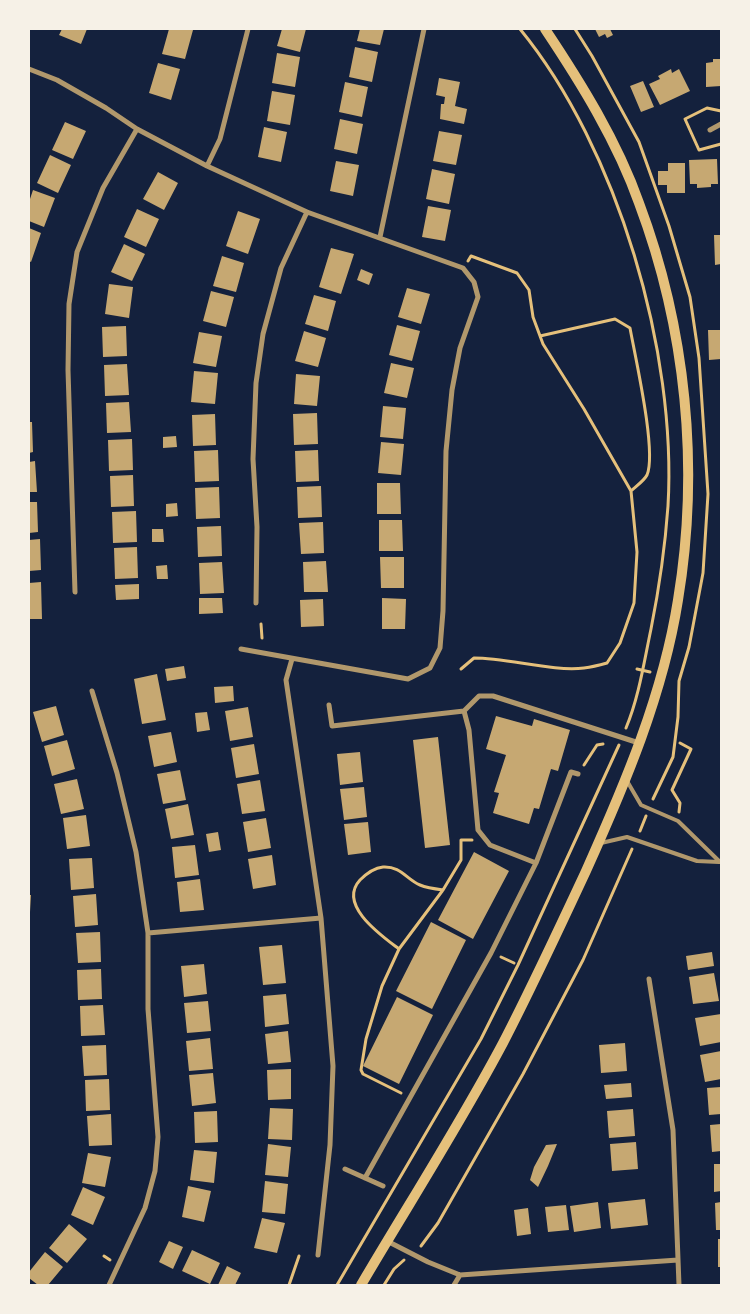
<!DOCTYPE html>
<style>
body{margin:0}
#map{position:relative;width:750px;height:1314px;overflow:hidden;background:#14213d;font-family:Poppins,sans-serif}
canvas{display:block}
.frame{position:absolute;inset:0;border:30px solid #f6f1e7;pointer-events:none}
</style>
<div id="map">
<canvas width="750" height="1314"></canvas>
<div class="frame"></div>
</div>
<script>
const ctx = document.querySelector('canvas').getContext('2d');
ctx.lineJoin = 'round';
function fillPath(path, color) { ctx.fillStyle = color; ctx.fill(path, 'evenodd'); }
function trace(path, color, width, dash) { ctx.strokeStyle = color; ctx.lineWidth = width; ctx.lineCap = dash ? 'butt' : 'round'; ctx.setLineDash(dash || []); ctx.stroke(path); }
fillPath(new Path2D(`
 M62,29h25l-6,15 -22,-9z
 M169,29l24,1 -8,29 -23,-5z
 M282,29h24l-6,23 -23,-6z
 M360,29h24l-4,16 -23,-4z
 M595,29h15l3,6 -6,3 -2,-4 -6,3z
 M355,47l23,5 -6,30 -23,-5z
 M277,53l23,4 -5,30 -23,-4z
 M713,59h8v27l-15,1v-24l7,-1z
 M158,63l22,6 -9,31 -22,-7z
 M671,69l1,4 7,-4 11,22 -30,14 -11,-21 11,-5 -2,-3z
 M439,78l21,4 -5,24 12,3 -3,15 -24,-5 1,-15h3l1,-7 -9,-2z
 M643,81l11,26 -13,5 -11,-26z
 M345,82l23,5 -6,30 -23,-5z
 M272,91l23,4 -5,30 -23,-4z
 M340,119l23,5 -6,30 -23,-5z
 M65,122l21,9 -13,28 -21,-9z
 M264,127l23,5 -6,30 -23,-5z
 M439,131l23,4 -6,30 -23,-4z
 M50,155l21,10 -13,28 -21,-10z
 M717,159l1,25h-7v3l-14,1v-4h-7l-1,-24z
 M336,161l23,4 -6,31 -23,-5z
 M668,163h17v30h-18v-8h-9v-14h10z
 M432,169l23,5 -6,30 -23,-5z
 M158,172l20,11 -14,27 -21,-11z
 M33,190l22,8 -11,29 -15,-6v-19z
 M428,206l23,4 -6,31 -23,-4z
 M137,209l22,10 -13,28 -22,-10z
 M238,211l22,8 -12,35 -22,-8z
 M29,228l12,5 -10,29 -2,-1z
 M714,235h7v29l-6,1z
 M124,244l21,10 -13,27 -21,-9z
 M331,248l23,6 -13,40 -22,-7z
 M222,256l22,7 -8,29 -23,-6z
 M361,269l12,5 -4,11 -12,-5z
 M109,284l24,3 -4,31 -24,-4z
 M407,288l23,6 -9,30 -23,-7z
 M211,291l23,6 -8,30 -23,-6z
 M314,295l22,6 -8,30 -23,-7z
 M397,325l23,6 -8,30 -23,-6z
 M126,326l1,30 -24,1 -1,-30z
 M708,330h13v29l-12,1z
 M304,331l22,7 -8,29 -23,-6z
 M199,332l23,4 -6,31 -23,-4z
 M391,363l23,5 -7,30 -23,-5z
 M127,364l2,31 -24,1 -1,-31z
 M194,371l24,2 -3,31 -24,-2z
 M296,374l24,2 -3,30 -23,-2z
 M129,402l2,30 -24,1 -1,-30z
 M383,406l23,2 -3,31 -23,-2z
 M317,413l1,31 -24,1 -1,-31z
 M215,414l1,31 -23,1 -1,-31z
 M29,422h3l1,30 -4,1z
 M176,436l1,11 -14,1v-11z
 M132,439l1,31 -24,1 -1,-31z
 M381,442l23,2 -3,31 -23,-2z
 M218,450l1,31 -24,1 -1,-31z
 M318,450l1,31 -23,1 -1,-31z
 M35,461l2,31h-8v-30z
 M133,475l1,31 -23,1 -1,-31z
 M377,483h23l1,31h-24z
 M321,486l1,31 -24,1 -1,-31z
 M219,487l1,31 -24,1 -1,-31z
 M29,502h8l1,30 -9,1z
 M177,503l1,13 -12,1v-13z
 M136,511l1,31 -24,1 -1,-31z
 M379,520h23l1,31h-24z
 M323,522l1,31 -23,1 -2,-31z
 M221,526l1,30 -24,1 -1,-30z
 M152,529h11l1,13h-12z
 M40,539l1,31 -12,1v-31z
 M137,547l1,31 -23,1 -1,-31z
 M380,557h24v31h-23z
 M326,561l2,31h-24l-1,-30z
 M222,562l2,31 -24,1 -1,-31z
 M167,565l1,14h-11l-1,-13z
 M41,582l1,37h-13v-36z
 M139,584v15l-23,1 -1,-15z
 M199,598h23l1,15 -24,1z
 M382,598l24,1 -1,30h-23z
 M323,599l1,27 -23,1 -1,-27z
 M184,666l2,12 -19,3 -2,-12z
 M157,674l9,46 -24,4 -8,-45z
 M233,686l1,15 -19,2 -1,-16z
 M56,706l8,29 -22,7 -9,-30z
 M248,707l5,30 -23,4 -5,-30z
 M207,712l3,18 -13,2 -2,-19z
 M496,716l36,10 2,-7 36,11 -12,41 -7,-2 -12,40 -5,-1 -5,16 -36,-11 6,-20 -5,-1 12,-37 -20,-6z
 M171,732l6,30 -23,5 -6,-31z
 M438,737l12,108 -25,3 -12,-108z
 M67,740l8,29 -23,7 -8,-30z
 M254,744l5,30 -23,4 -5,-30z
 M360,752l3,30 -23,3 -3,-31z
 M180,770l6,30 -23,4 -6,-30z
 M77,779l7,30 -23,5 -7,-30z
 M260,780l5,31 -23,3 -5,-30z
 M364,787l3,30 -23,3 -4,-31z
 M188,804l6,31 -23,4 -6,-30z
 M86,815l4,31 -23,3 -4,-31z
 M266,818l5,30 -23,4 -5,-30z
 M368,822l3,30 -23,3 -4,-31z
 M218,832l3,18 -12,2 -3,-18z
 M195,845l4,30 -24,3 -3,-31z
 M474,852l35,19 -36,68 -35,-19z
 M272,855l4,30 -23,4 -5,-30z
 M92,858l2,30 -23,2 -2,-31z
 M200,879l4,31 -24,2 -3,-30z
 M96,894l2,31 -23,2 -2,-31z
 M29,895h2l-1,17h-1z
 M431,922l35,18 -34,69 -36,-18z
 M100,932l1,30 -23,1 -2,-30z
 M282,945l4,38 -23,2 -4,-38z
 M712,952l2,14 -26,4 -2,-14z
 M204,964l3,30 -23,3 -3,-31z
 M101,969l1,30 -24,1 -1,-30z
 M714,973l5,28 -26,3 -4,-27z
 M286,994l3,30 -24,3 -2,-31z
 M397,997l36,18 -34,69 -36,-18z
 M208,1001l3,30 -24,2 -3,-30z
 M103,1005l2,30 -24,1 -1,-30z
 M721,1014v28l-21,4 -5,-28z
 M288,1031l3,31 -23,2 -3,-30z
 M210,1038l3,31 -24,2 -3,-30z
 M625,1043l2,28 -26,2 -2,-28z
 M106,1045l1,30 -23,1 -2,-30z
 M721,1051v28l-16,3 -5,-27z
 M291,1069v30l-23,1 -1,-30z
 M213,1073l3,30 -24,3 -3,-31z
 M109,1079l1,31 -24,1 -1,-31z
 M631,1083l1,14 -26,2 -2,-14z
 M721,1087v27l-12,1 -2,-27z
 M270,1108l23,1 -1,31 -24,-1z
 M633,1109l2,27 -26,2 -2,-27z
 M217,1111l1,31 -23,1 -1,-31z
 M111,1114l1,31 -23,1 -2,-30z
 M721,1124v27l-9,1 -2,-27z
 M636,1142l2,27 -26,2 -2,-27z
 M268,1144l23,3 -3,30 -23,-2z
 M557,1144l-9,22 -10,21 -8,-7 4,-13 12,-22z
 M194,1150l23,2 -3,31 -24,-3z
 M88,1153l23,4 -6,30 -23,-4z
 M714,1164h7v27l-7,1z
 M265,1181l23,3 -3,30 -23,-2z
 M188,1186l23,5 -7,31 -22,-5z
 M83,1187l22,10 -12,28 -22,-10z
 M645,1199l3,26 -37,4 -3,-26z
 M598,1202l3,26 -27,4 -4,-26z
 M721,1202v28h-5l-1,-27z
 M566,1205l3,25 -21,2 -3,-25z
 M528,1208l3,26 -14,2 -3,-26z
 M262,1218l23,5 -8,30 -23,-5z
 M69,1224l18,15 -20,24 -18,-15z
 M718,1239h3v28h-3z
 M169,1241l14,6 -10,22 -14,-7z
 M192,1250l28,13 -10,21 -28,-13z
 M45,1252l18,15 -15,18h-10l-9,-7v-6z
 M227,1266l14,7 -6,12h-17z`), '#c6a872');
trace(new Path2D(`
 M520,29c98,120 157,323 148,477 -3,42 -9,83 -17,123 -7,33 -12,68 -25,99
 M575,29l17,27 47,86 30,84 21,71 9,61 9,136 -5,79 -14,74 -10,34 -1,36 -5,40 -20,42
 M721,111l-14,-3 -22,11 14,31 22,-6
 M540,336l75,-17 15,9c5,28 27,124 17,147 -3,6 -12,12 -16,16
 M261,624l1,14
 M461,669l13,-11c34,0 79,14 110,10 8,-1 16,-3 23,-5l13,-20 14,-40 3,-51 -6,-61 -47,-82 -41,-65 -10,-27 -4,-27 -12,-17 -46,-17 -3,5
 M637,669l13,3
 M584,765l13,-20 6,-1
 M679,812l1,-9 -8,-13 19,-41 -11,-6
 M640,831l6,-15
 M399,949c-17,-13 -62,-44 -39,-69 6,-6 14,-12 23,-13 18,-1 23,12 37,18 7,3 15,4 23,5
 M501,957l13,6
 M401,1093l-38,-19 -2,-4 5,-31 16,-53 17,-37 44,-59 18,-30v-20h11
 M421,1246l17,-23 85,-149 60,-114 49,-111
 M104,1256l6,4
 M289,1285l10,-29
 M337,1285l144,-246 37,-74 101,-220
 M384,1285l10,-16 10,-9`), '#e5c07b', 3);
trace(new Path2D(`
 M627,781l14,24 37,16 42,41
 M601,843l26,-6 70,24 22,1`), '#b1986c', 4);
trace(new Path2D(`
 M29,69l28,11 49,28 31,21 70,37 100,46 156,56 11,14 4,15 -18,51 -8,42 -6,61 -3,160 -3,37 -10,20 -22,11 -167,-30
 M710,130l11,-6
 M207,166l13,-27 28,-110
 M380,237l44,-208
 M75,592l-7,-222 1,-66 8,-52 26,-64 34,-59
 M256,603l1,-76 -4,-68 3,-76 7,-49 18,-66 26,-56
 M292,659l-6,21 35,238 12,148 -3,79 -12,110
 M92,691l25,82 19,79 12,81
 M329,705l3,21 132,-15 15,-15h14l146,47
 M536,863l35,-91 7,2
 M649,979l24,151 6,155
 M345,1169l38,17
 M365,1178l126,-225 45,-90 -46,-18 -12,-15 -9,-100 -5,-19
 M387,1241l41,21 32,13 218,-15
 M109,1285l36,-77 10,-37 3,-34 -10,-128v-76l173,-15
 M454,1285l6,-10`), '#b1986c', 5);
trace(new Path2D(`
 M361,1285c47,-80 98,-159 142,-242 29,-56 56,-114 83,-172 39,-87 77,-176 92,-271 22,-133 8,-272 -39,-397 -22,-62 -58,-120 -94,-174`), '#e5c07b', 10);
</script>
